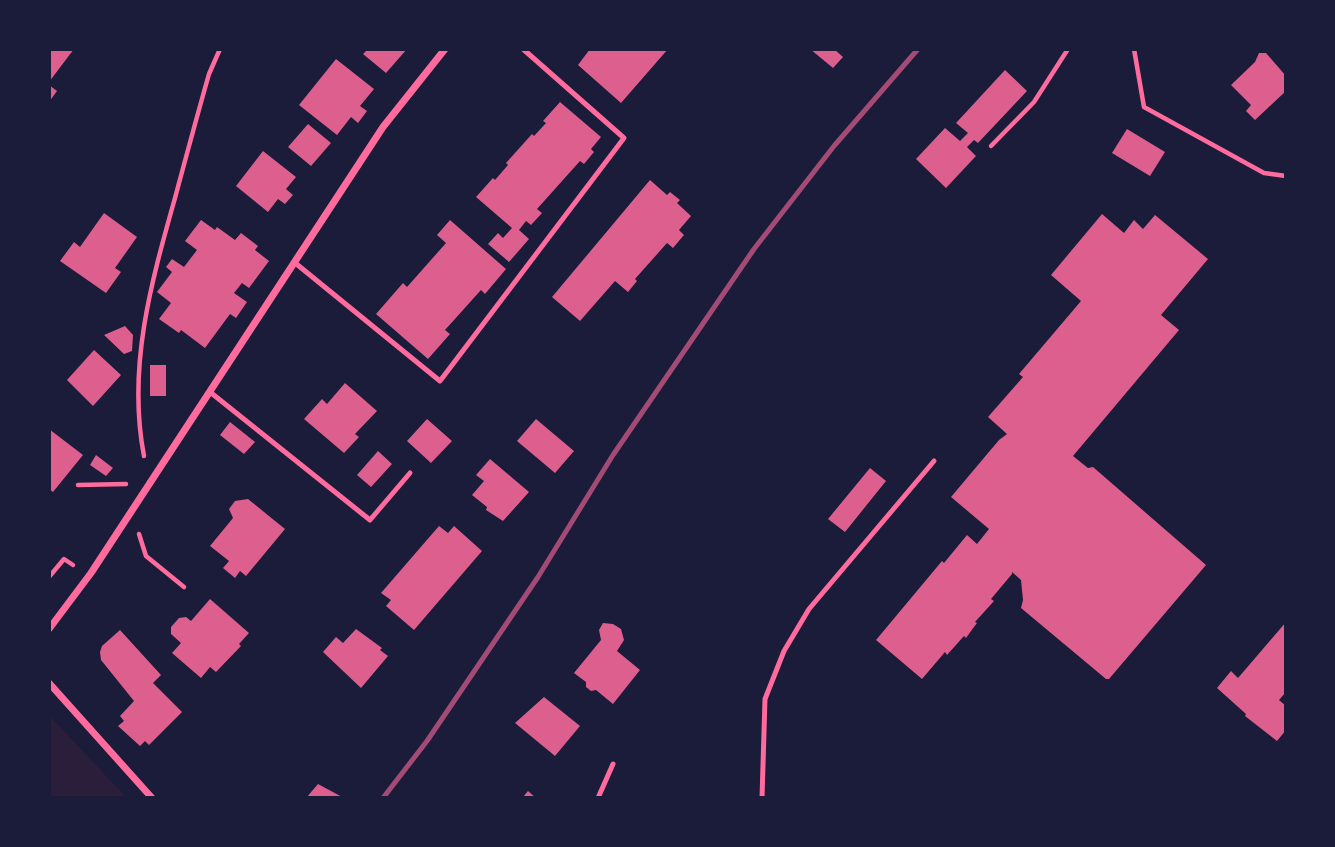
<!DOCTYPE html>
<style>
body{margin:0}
#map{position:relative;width:1335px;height:847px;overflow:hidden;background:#1b1b3a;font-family:"IBM Plex Sans",sans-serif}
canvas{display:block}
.frame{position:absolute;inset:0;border:51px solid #1b1b3a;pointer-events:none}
</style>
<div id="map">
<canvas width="1335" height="847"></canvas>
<div class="frame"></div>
</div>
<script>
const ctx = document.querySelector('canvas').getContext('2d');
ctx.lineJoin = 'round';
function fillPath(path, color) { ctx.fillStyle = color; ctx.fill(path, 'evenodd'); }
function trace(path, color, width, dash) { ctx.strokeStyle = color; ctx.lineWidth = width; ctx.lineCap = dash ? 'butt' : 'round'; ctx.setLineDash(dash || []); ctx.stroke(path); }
fillPath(new Path2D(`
 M49,715l78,83h-78z`), '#2a1e3b');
fillPath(new Path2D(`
 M49,49h25l-25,33z
 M368,49h39l-21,24 -23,-19z
 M590,49h78l-47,54 -43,-38z
 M810,49h24l9,8 -10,11z
 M1259,53h7l20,23v15l-31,29 -9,-9 5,-6 -20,-20 24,-23z
 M336,59l38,30 -14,17 7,5 -9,12 -7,-6 -14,18 -38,-30z
 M1005,70l22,21 -49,52 -4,-3 -7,7 9,9 -30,32 -30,-29 29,-31 15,13 8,-8 -12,-10z
 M49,85l8,6 -8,11z
 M560,102l41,35 -10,12 3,3 -10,12 -4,-3 -43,48 5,4 -11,12 -5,-4 -7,9 10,9 -20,23 -21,-18 10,-11 5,5 9,-10 -36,-31 17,-19 2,2 13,-15 -2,-2 26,-29 2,2 12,-13 -3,-2z
 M308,124l23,19 -20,23 -23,-19z
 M1127,129l38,23 -15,24 -38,-23z
 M263,151l33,26 -10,12 7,6 -8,9 -7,-5 -10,13 -32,-26z
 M650,180l17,15 3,-3 10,8 -3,3 14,13 -12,14 5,5 -11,13 -6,-5 -32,36 2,2 -9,11 -13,-11 -35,40 -28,-24z
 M104,213l33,24 -22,31 6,4 -15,21 -46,-32 14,-19 6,5z
 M1102,214l22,19 10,-13 9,9 12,-14 53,44 -47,56 18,15 -106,126 15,12 5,-1 113,98 -97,114h-3l-85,-71 2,-8 -2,-20 -9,-8v2l-21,25 3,2 -19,21 2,1 -6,8 -5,7 -2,-2 -17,19 -2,-3 -23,27 -46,-39 66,-79 2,2 23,-28 10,9 12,-15 -38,-32 48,-57 8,-6 -19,-17 35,-40 -4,-3 62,-73 -30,-26z
 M201,220l14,10 2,-3 18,13 6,-7 17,13 -3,4 14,11 -20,27 -7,-5 -8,10 13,9 -11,16 -6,-4 -25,34 -24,-18 -2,3 -20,-14 12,-16 -14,-11 15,-20 -6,-5 6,-8 12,8 13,-17 -12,-9z
 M450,220l56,49 -21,25 -4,-4 -36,40 5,4 -22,25 -52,-45 27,-31 4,4 39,-44 -9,-8z
 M125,326l8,9 -1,16 -8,3 -20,-19z
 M94,350l27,25 -28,31 -26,-26z
 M150,365h16v31h-16z
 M345,383l32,28 -22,23 4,3 -15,16 -40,-34 18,-20 5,5z
 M427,419l25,22 -21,22 -24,-22z
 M536,419l38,32 -19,22 -38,-32z
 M230,422l25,20 -11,12 -24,-19z
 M49,429l34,26 -30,37 -4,-3z
 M378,451l14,13 -21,23 -14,-12z
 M96,455l17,13 -7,8 -16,-11z
 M490,459l39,33 -26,29 -17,-11 1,-3 -15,-12 12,-14 -8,-6z
 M870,468l16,13 -41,51 -17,-13z
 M248,499l37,30 -39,47 -6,-5 -5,7 -12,-10 6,-7 -19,-15 23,-28 -4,-9 6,-8z
 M439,526l9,7 6,-7 28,25 -68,79 -28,-24 5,-6 -10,-7z
 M210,599l39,34 -10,11 2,2 -25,26 -6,-5 -9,11 -29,-25 9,-10 -10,-9v-7l8,-9 7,-1 5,4z
 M1286,622v70l-7,8 7,6v24l-9,11 -32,-25 1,-2 -29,-26 14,-17 7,7z
 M603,623l10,1 8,5 3,11 -7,11 23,19 -27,34 -17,-14 -5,1 -5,-4v-5l-12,-9 27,-33 -2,-10z
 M356,629l26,19 -2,2 8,6 -27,32 -38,-36 13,-15 7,6z
 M120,630l41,45 -8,8 29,29 -33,33 -4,-4 -5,5 -22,-20 6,-5 -4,-5 14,-15 -33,-41 -1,-8 2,-6z
 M544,697l36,29 -25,30 -40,-33z
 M318,784l26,14h-38z
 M528,791l8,7h-14z`), '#dd5f8e');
trace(new Path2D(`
 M1134,49l10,58 120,66 22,3
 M991,146l43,-44 34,-53
 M144,456c-17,-88 7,-173 31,-258 11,-41 22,-82 34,-124l11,-25
 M78,485l48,-1
 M139,534l7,22 38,31
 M49,577l15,-18 9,6`), '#ff6b9d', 4.5);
trace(new Path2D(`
 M294,262l146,119 184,-243 -101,-89
 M210,392l160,128 40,-47
 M598,798l15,-34
 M762,798l3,-99 19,-48 25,-42 125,-148`), '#ff6b9d', 5);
trace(new Path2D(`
 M49,629l42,-56 292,-446 62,-78
 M49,683l103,115`), '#ff6b9d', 7);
trace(new Path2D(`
 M383,798l44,-57 65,-96 46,-68 75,-122 141,-206 80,-103 84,-97`), '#a44b75', 5);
</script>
